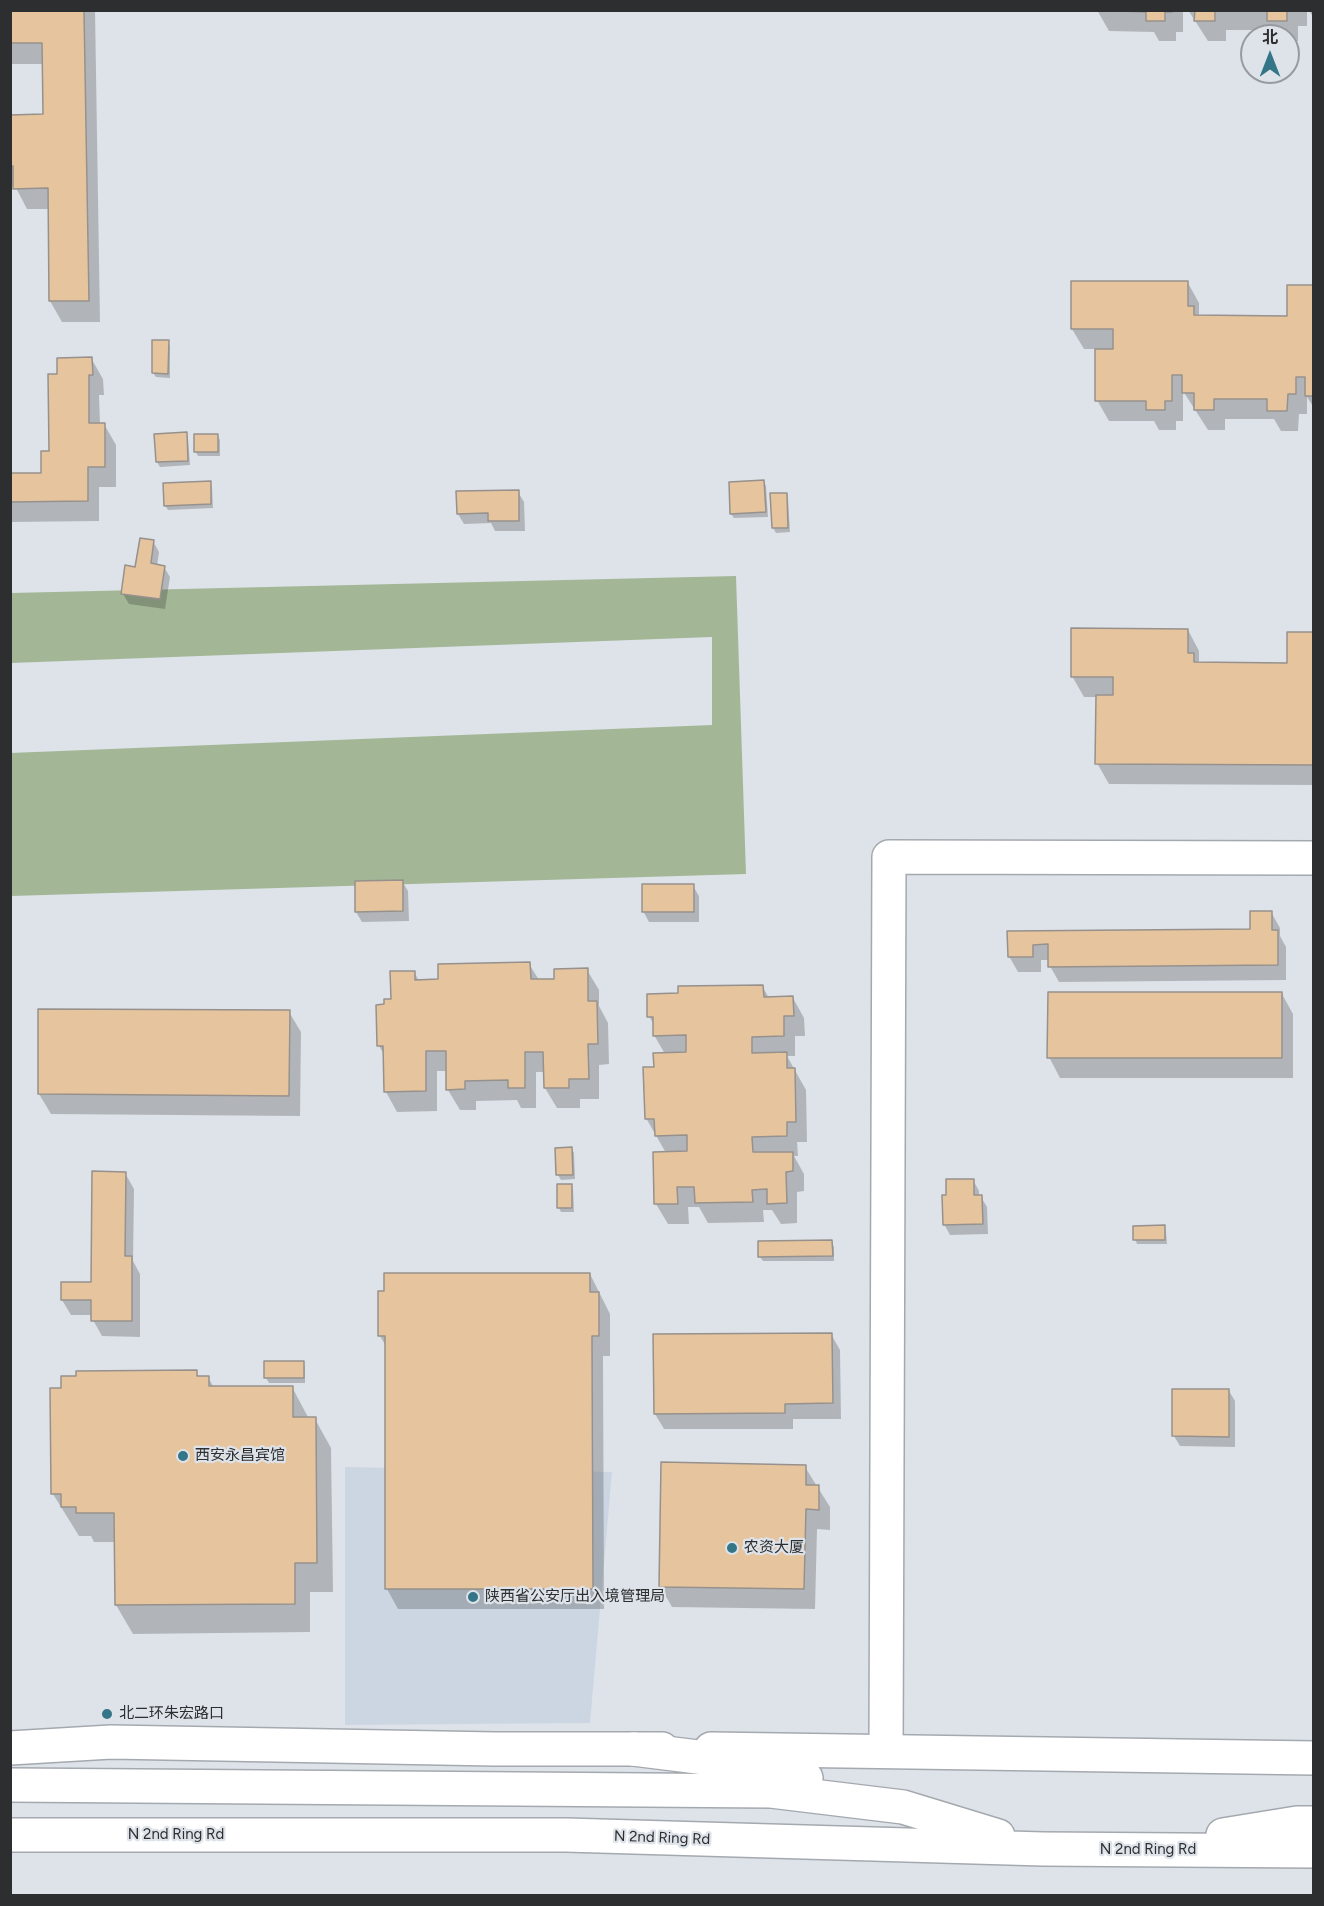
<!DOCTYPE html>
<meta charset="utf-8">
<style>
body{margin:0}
#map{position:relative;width:1324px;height:1906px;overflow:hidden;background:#dee3e9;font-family:Figtree,"Noto Sans SC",sans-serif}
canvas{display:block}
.frame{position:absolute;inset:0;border:12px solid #2c2e30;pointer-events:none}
.north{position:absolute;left:1240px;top:24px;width:60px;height:60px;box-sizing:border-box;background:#dee3e9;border:2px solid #979b9f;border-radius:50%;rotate:0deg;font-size:16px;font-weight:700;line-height:24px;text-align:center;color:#2c2e30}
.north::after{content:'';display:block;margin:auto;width:21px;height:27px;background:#347588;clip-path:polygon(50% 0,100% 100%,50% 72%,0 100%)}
</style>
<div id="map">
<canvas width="1324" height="1906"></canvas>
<div class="frame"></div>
<div class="north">北</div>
</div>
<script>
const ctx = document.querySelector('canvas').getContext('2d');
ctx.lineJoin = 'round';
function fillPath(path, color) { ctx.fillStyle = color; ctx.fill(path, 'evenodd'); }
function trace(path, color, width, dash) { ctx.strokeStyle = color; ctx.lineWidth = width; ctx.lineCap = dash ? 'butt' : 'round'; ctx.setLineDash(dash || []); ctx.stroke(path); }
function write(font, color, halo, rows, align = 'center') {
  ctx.font = font + ' Figtree,"Noto Sans SC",sans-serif'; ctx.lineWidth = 4.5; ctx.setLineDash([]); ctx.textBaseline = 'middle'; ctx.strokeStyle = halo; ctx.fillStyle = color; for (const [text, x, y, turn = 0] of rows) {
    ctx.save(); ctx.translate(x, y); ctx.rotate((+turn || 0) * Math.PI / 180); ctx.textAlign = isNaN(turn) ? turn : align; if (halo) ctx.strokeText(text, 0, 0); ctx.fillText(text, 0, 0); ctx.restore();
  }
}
fillPath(new Path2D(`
 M345,1467l267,5 -22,251 -245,2z`), '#ccd6e2');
fillPath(new Path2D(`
 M736,576l10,298 -735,22 -1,-143 702,-28v-88l-701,26v-70z`), '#a3b797');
fillPath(new Path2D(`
 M10,10h85l5,312h-38l-12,-21 -1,-92h-22l-12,-23h-5v-70h34v-52h-34z
 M1097,10h86v22h-7v9h-17l-5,-9 -45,-1z
 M1188,10h119v16h-9v15h-10v-5h-11l-3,-6h-48v11h-18z
 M1309,10h5v9z
 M1188,283l11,20v14h90l25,-30v121l-7,-11v17h-8l-1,17h-17l-7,-12h-49v11h-17l-25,-39v30h-7v9h-17l-5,-9h-45l-12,-21v-51h-13l-12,-20z
 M168,341l2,5v32l-14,-1 -3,-4z
 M91,358l12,21 1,16h-5l1,29h4l12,21v42h-17v34l-89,1v-51l2,4 30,-1 9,-21 8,-77z
 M186,433l2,5 2,27 -30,2 -3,-5z
 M217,435l3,5v16h-22l-3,-5z
 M764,482l2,4 2,31 -34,1 -3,-4z
 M210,483l2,4 1,21 -45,2 -3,-5z
 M518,492l6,10 1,29h-30l-4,-8 -27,1 -6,-10z
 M786,494l2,5 2,33 -14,1 -3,-5z
 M153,541l6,11 -2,14 7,1 6,10 -5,32 -36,-5 -6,-10z
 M1188,630l11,21v13h89l26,-30v151l-205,-1 -12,-21v-66h-13l-12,-21z
 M402,881l6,10 1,30 -47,1 -6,-10v-30z
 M693,886l6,10v26h-50l-6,-11z
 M1271,912l9,16v8l6,11v33l-227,2 -9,-16v-6h-9v12h-23l-9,-16v-24l243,-1z
 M529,964l10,16h17l31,-10 12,20v16l9,17 1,41 -10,1v34h-19v9h-23l-12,-20v-16h-9v36h-15l-4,-8 -41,1v9h-16l-12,-20v-19h-11v40l-40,1 -11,-20 -1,-36 -6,-10 6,-41 7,-5 22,-28 5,9 20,-1z
 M762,986l7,12h24l11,20 1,18h-10v20h-8l19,34 1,52h-10l1,14h-4l10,18v17l-7,1v31l-16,1 -9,-14h-9l1,12 -56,1 -9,-16h-11l1,17h-21l-12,-20 10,-51 -20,-35 9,-50 10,-14 -11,-19v-10l-5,-9 30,-21z
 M1282,994l11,20v64h-233l-11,-21z
 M289,1012l12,20 -1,84 -249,-2 -12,-20z
 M572,1149l2,4 1,26 -14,1 -3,-5z
 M125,1173l9,16 -1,72 7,13v63l-38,-1 -9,-16v-5h-22l-9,-15 31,-16z
 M973,1180l6,11v6h2l6,10 1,27 -38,1 -6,-11z
 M571,1185l2,5 1,22h-13l-2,-4z
 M1164,1227l2,5 1,12h-30l-2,-5z
 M831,1242l3,5v14h-71l-3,-4z
 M590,1274l20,40v42h-7l1,253h-206l-11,-20v-241l-7,-12z
 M831,1334l9,16 1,69h-48v10h-129l-9,-15z
 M266,1363h37l2,4v16h-36l-3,-5z
 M196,1372l3,5h9l6,11 78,-1 17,32h6l16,29 2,144h-23v40l-177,2 -17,-29v-63h-22l-3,-6h-12l-26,-42z
 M1229,1391l6,10v46l-55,-1 -6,-10z
 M805,1467l25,40v23l-13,-1 -2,80 -143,-2 -12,-21z`), '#0003');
const building = new Path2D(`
 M10,10h74l5,291h-40l-1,-113 -35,1v-23h-3v-51l33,-1 -1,-71h-32z
 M1096,10h76v2h-7v9h-19v-9z
 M1195,10h20v11h-21z
 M1267,10h20v11h-20z
 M1071,281h117v25h6v9l93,1v-31h27v111h-9v-19h-9v17h-8l-1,17h-20v-12h-53v11h-20v-17h-12v-18h-10v26h-7v9h-19v-9h-51v-52h18v-20h-42z
 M152,340h17l-1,34 -16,-1z
 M92,357l1,18h-4v48h16v44h-17v34l-78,1v-29h31v-22h8l-1,-77h9v-16z
 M187,432l1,29 -32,1 -2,-28z
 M194,434h24v18h-24z
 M764,480l2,32 -36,2 -1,-32z
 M211,481v23l-47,2 -1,-23z
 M519,490v31h-31v-8l-31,1 -1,-23z
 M770,493h17l1,35h-16z
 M140,538l14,2 -3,23 14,3 -5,33 -39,-5 4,-29 10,2z
 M1071,628l117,1v24h6v9l93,1v-31h27v133l-219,-1 1,-69h17v-18h-42z
 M403,880v31l-48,1v-31z
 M642,884h52v28h-52z
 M1250,911h22v19h6v35l-230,2v-23l-15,1v12h-25l-1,-26 243,-2z
 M530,962l1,17h23v-10l34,-1v33h9l1,43h-10l1,35h-20v9h-25l-1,-36h-18v36h-17v-8l-43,1v8l-19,1v-39h-20v40l-42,1 -1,-46h-6l-1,-41 8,-1v-5h7l-1,-28h25v9l23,-1v-15z
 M763,985l1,12 29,-1 1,20h-10v20l-32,1v16l35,-1v16h8l1,54h-9v14l-35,1 1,15h40v19l-7,1 1,31 -20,1v-15l-15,1 1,12 -58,1 -1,-16h-17l1,17h-24l-1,-52 34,-1v-16l-32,1 -1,-17h-9l-2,-52h11l-1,-14 33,-1v-17l-33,1v-19h-6v-23l31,-1v-7z
 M1048,992h234v66h-235z
 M38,1009l252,1 -1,86 -251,-2z
 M572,1147l1,28h-17l-1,-27z
 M92,1171l34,1 -1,84h7v65h-41v-21h-30v-18h30z
 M946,1179h28v16h8l1,29 -40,1 -1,-30h4z
 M557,1184h15v24h-15z
 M1165,1225v15h-32v-14z
 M832,1240l1,16 -75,1v-16z
 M384,1273h206v19h9v44h-7l1,253h-208v-253h-7v-45h6z
 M832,1333l1,70 -48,1v9l-131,1 -1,-80z
 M264,1361h40v17h-40z
 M197,1370v6h12v10h84v31h23l1,146h-22v41l-180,1 -1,-92h-38v-6h-15v-13h-10l-1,-106h11v-12h15v-5z
 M1172,1389h57v48l-57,-1z
 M661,1462l145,3v20h13v25l-13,-1 -2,80 -145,-2z`);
fillPath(building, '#e6c49e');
trace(building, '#96918c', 1.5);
const minor = new Path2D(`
 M886,1751l3,-894 425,1`);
const major = new Path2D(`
 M10,1748l101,-6 384,7h167
 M711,1749l603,9`);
const highway = new Path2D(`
 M633,1749l97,12 76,17
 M10,1785l761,6 132,16 95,29
 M10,1835h556l477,14 271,2
 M1223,1835l74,-12h17`);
trace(minor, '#a4a9af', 36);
trace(major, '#a4a9af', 36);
trace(highway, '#a4a9af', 36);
trace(minor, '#fff', 33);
trace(major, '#fff', 33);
trace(highway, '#fff', 33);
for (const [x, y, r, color] of [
 [183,1456,6,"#347588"],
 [732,1548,6,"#347588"],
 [473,1597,6,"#347588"],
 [107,1714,6,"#347588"]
]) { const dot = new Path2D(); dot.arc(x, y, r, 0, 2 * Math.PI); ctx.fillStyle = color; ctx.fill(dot); trace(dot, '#dee3e9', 2); }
write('15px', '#2c2e30', '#dee3e9', [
 ["西安永昌宾馆",195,1456],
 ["农资大厦",744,1548],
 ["陕西省公安厅出入境管理局",485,1597],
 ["北二环朱宏路口",119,1714]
], 'left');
write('15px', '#2c2e30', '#dee3e9', [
 ["N 2nd Ring Rd",176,1835],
 ["N 2nd Ring Rd",662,1838,2],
 ["N 2nd Ring Rd",1148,1850]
]);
</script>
